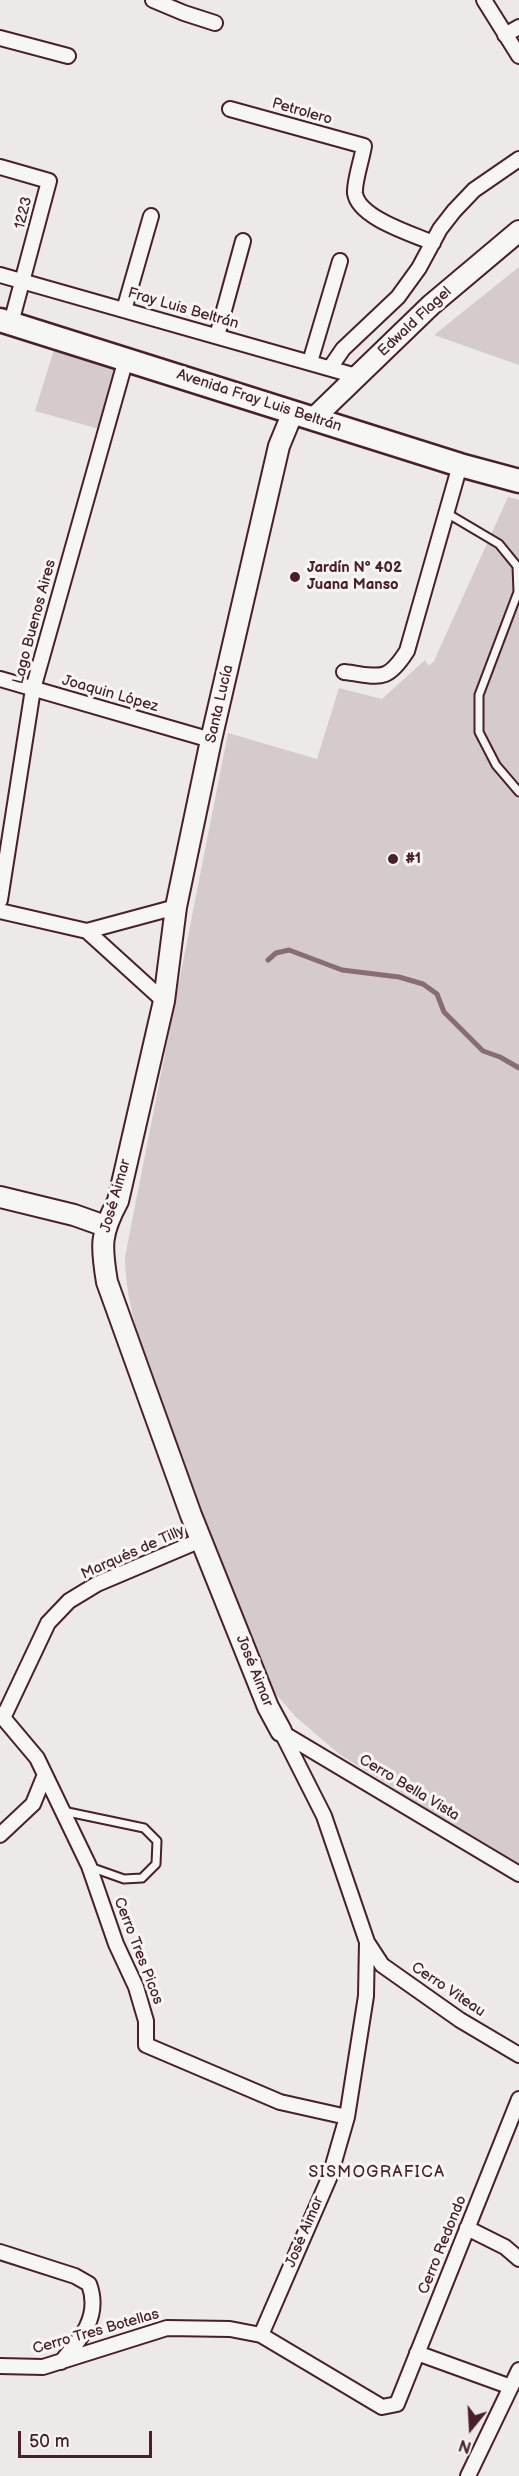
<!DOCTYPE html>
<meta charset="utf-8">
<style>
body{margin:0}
#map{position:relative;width:519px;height:2476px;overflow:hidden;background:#ece9e6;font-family:"Balsamiq Sans",sans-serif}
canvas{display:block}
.north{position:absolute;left:441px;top:2398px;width:60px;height:60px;-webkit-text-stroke:4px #f6f6f2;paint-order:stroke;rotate:198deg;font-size:16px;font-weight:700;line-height:24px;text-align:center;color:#4a1f2b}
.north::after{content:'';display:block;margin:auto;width:21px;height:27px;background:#4a1f2b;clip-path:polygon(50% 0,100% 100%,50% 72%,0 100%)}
.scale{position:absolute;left:18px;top:2431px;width:134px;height:27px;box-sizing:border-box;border:3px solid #4a1f2b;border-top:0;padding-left:8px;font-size:18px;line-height:21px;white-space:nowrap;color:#4a1f2b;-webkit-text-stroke:4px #f6f6f2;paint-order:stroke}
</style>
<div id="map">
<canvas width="519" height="2476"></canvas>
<div class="north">N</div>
<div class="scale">50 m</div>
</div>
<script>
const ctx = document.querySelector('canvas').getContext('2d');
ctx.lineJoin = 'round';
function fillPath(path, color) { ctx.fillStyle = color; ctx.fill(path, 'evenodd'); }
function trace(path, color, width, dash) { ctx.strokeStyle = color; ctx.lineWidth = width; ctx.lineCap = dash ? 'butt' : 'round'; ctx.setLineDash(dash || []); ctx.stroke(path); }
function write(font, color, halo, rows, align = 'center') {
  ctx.font = font + ' "Balsamiq Sans",sans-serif'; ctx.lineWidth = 6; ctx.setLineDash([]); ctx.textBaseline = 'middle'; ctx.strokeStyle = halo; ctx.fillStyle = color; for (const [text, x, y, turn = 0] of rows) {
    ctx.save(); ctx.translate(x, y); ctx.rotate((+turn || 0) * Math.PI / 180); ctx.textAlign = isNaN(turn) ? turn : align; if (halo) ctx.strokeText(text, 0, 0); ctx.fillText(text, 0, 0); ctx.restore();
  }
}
fillPath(new Path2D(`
 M519,267v98l-85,-30z
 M56,343l64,20 -21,66 -64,-18z
 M508,497l11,3v1366l-180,-112 -43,-37 -21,-24c-38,-94 -78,-187 -111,-282 -18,-50 -38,-100 -39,-154l103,-524 89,26 22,-71 43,11 43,-39 4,6 5,-5z`), '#d4cbca');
trace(new Path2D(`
 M268,960l8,-7 13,-3 53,20 57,7 24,7 14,10 7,18 39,39 17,6 19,11`), '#886e73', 5);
const lane = new Path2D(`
 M445,512l54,32 18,22 1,26 -39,103v37l17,33 23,27
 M63,1811l81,17 13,13 -1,23 -14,14 -18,1 -34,-12`);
const street = new Path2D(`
 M153,0l31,13 31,10
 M484,0l35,56
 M505,35l14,-8
 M0,38l68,18
 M230,109l134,37c-2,13 -10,36 -9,47 3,25 58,41 78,50
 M0,167l49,14 -38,142
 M0,275l356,101
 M124,310l27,-94
 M217,336l26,-95
 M310,362l30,-101
 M330,368l13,-19 55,-52 21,-29 21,-39 14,-18 20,-21 45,-31
 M344,672c35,4 42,12 63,-21l53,-186
 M0,679l211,61
 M0,900l33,-211 93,-330
 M0,911l87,20 77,70
 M87,931l89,-24
 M0,1714l37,44 52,108 27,78 20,43 10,34v24l134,57 67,15
 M4,1716l44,-93 21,-22 28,-17 104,-44
 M281,1732l238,142
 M0,1835l33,-31 11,-27
 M367,1942l15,23 78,55 59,35
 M467,2228l38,19 14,12
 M0,2252l75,24 14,8c12,32 -8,55 -28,78
 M261,2335l69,-159 8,-28 9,-31 19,-121 1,-54 -43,-126 -43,-85
 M417,2353l94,34
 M0,2366l43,1 124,-39 63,1 31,6 121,72 15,-3 122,-305
 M468,2476l51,-106`);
const secondary = new Path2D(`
 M314,418l117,-113 88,-74
 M0,1197l74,18 31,11
 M281,1731l-13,-24 -77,-192 -84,-233c-6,-36 -7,-48 11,-81l46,-200 12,-94 35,-167 68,-294 14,-34`);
const primary = new Path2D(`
 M0,320l460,145 59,16`);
trace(lane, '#4a1f2b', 11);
trace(street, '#4a1f2b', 18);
trace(secondary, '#4a1f2b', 24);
trace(primary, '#4a1f2b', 27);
trace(lane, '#f6f6f2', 7);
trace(street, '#f6f6f2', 14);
trace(secondary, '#f6f6f2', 20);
trace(primary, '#f6f6f2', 22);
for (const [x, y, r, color] of [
 [295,577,6,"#4a1f2b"],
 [393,859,6,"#4a1f2b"]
]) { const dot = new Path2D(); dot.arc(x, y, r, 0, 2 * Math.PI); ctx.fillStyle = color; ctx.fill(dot); trace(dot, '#f6f6f2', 2); }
write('15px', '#4a1f2b', '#f6f6f2', [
 ["Petrolero",302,112,16],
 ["1223",24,213,-76],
 ["Fray Luis Beltrán",183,309,16],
 ["Edwald Flagel",415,322,-43],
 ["Avenida Fray Luis Beltrán",259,401,18],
 ["Lago Buenos Aires",35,622,-75],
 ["Joaquin López",110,694,16],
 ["Santa Lucía",220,704,-77],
 ["José Aimar",116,1196,-74],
 ["Marqués de Tilly",133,1553,-24],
 ["José Aimar",254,1671,68],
 ["Cerro Bella Vista",409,1788,31],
 ["Cerro Tres Picos",138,1951,69],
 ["Cerro Viteau",448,1990,34],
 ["José Aimar",305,2232,-67],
 ["Cerro Redondo",443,2245,-68],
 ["Cerro Tres Botellas",96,2332,-16]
]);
write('bold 15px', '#4a1f2b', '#f6f6f2', [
 ["Jardín Nº 402",307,568],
 ["Juana Manso",307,585],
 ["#1",405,859]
], 'left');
ctx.letterSpacing = '1.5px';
write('16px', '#4a1f2b', '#f6f6f2', [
 ["SISMOGRAFICA",377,2173]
]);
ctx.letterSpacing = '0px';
</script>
